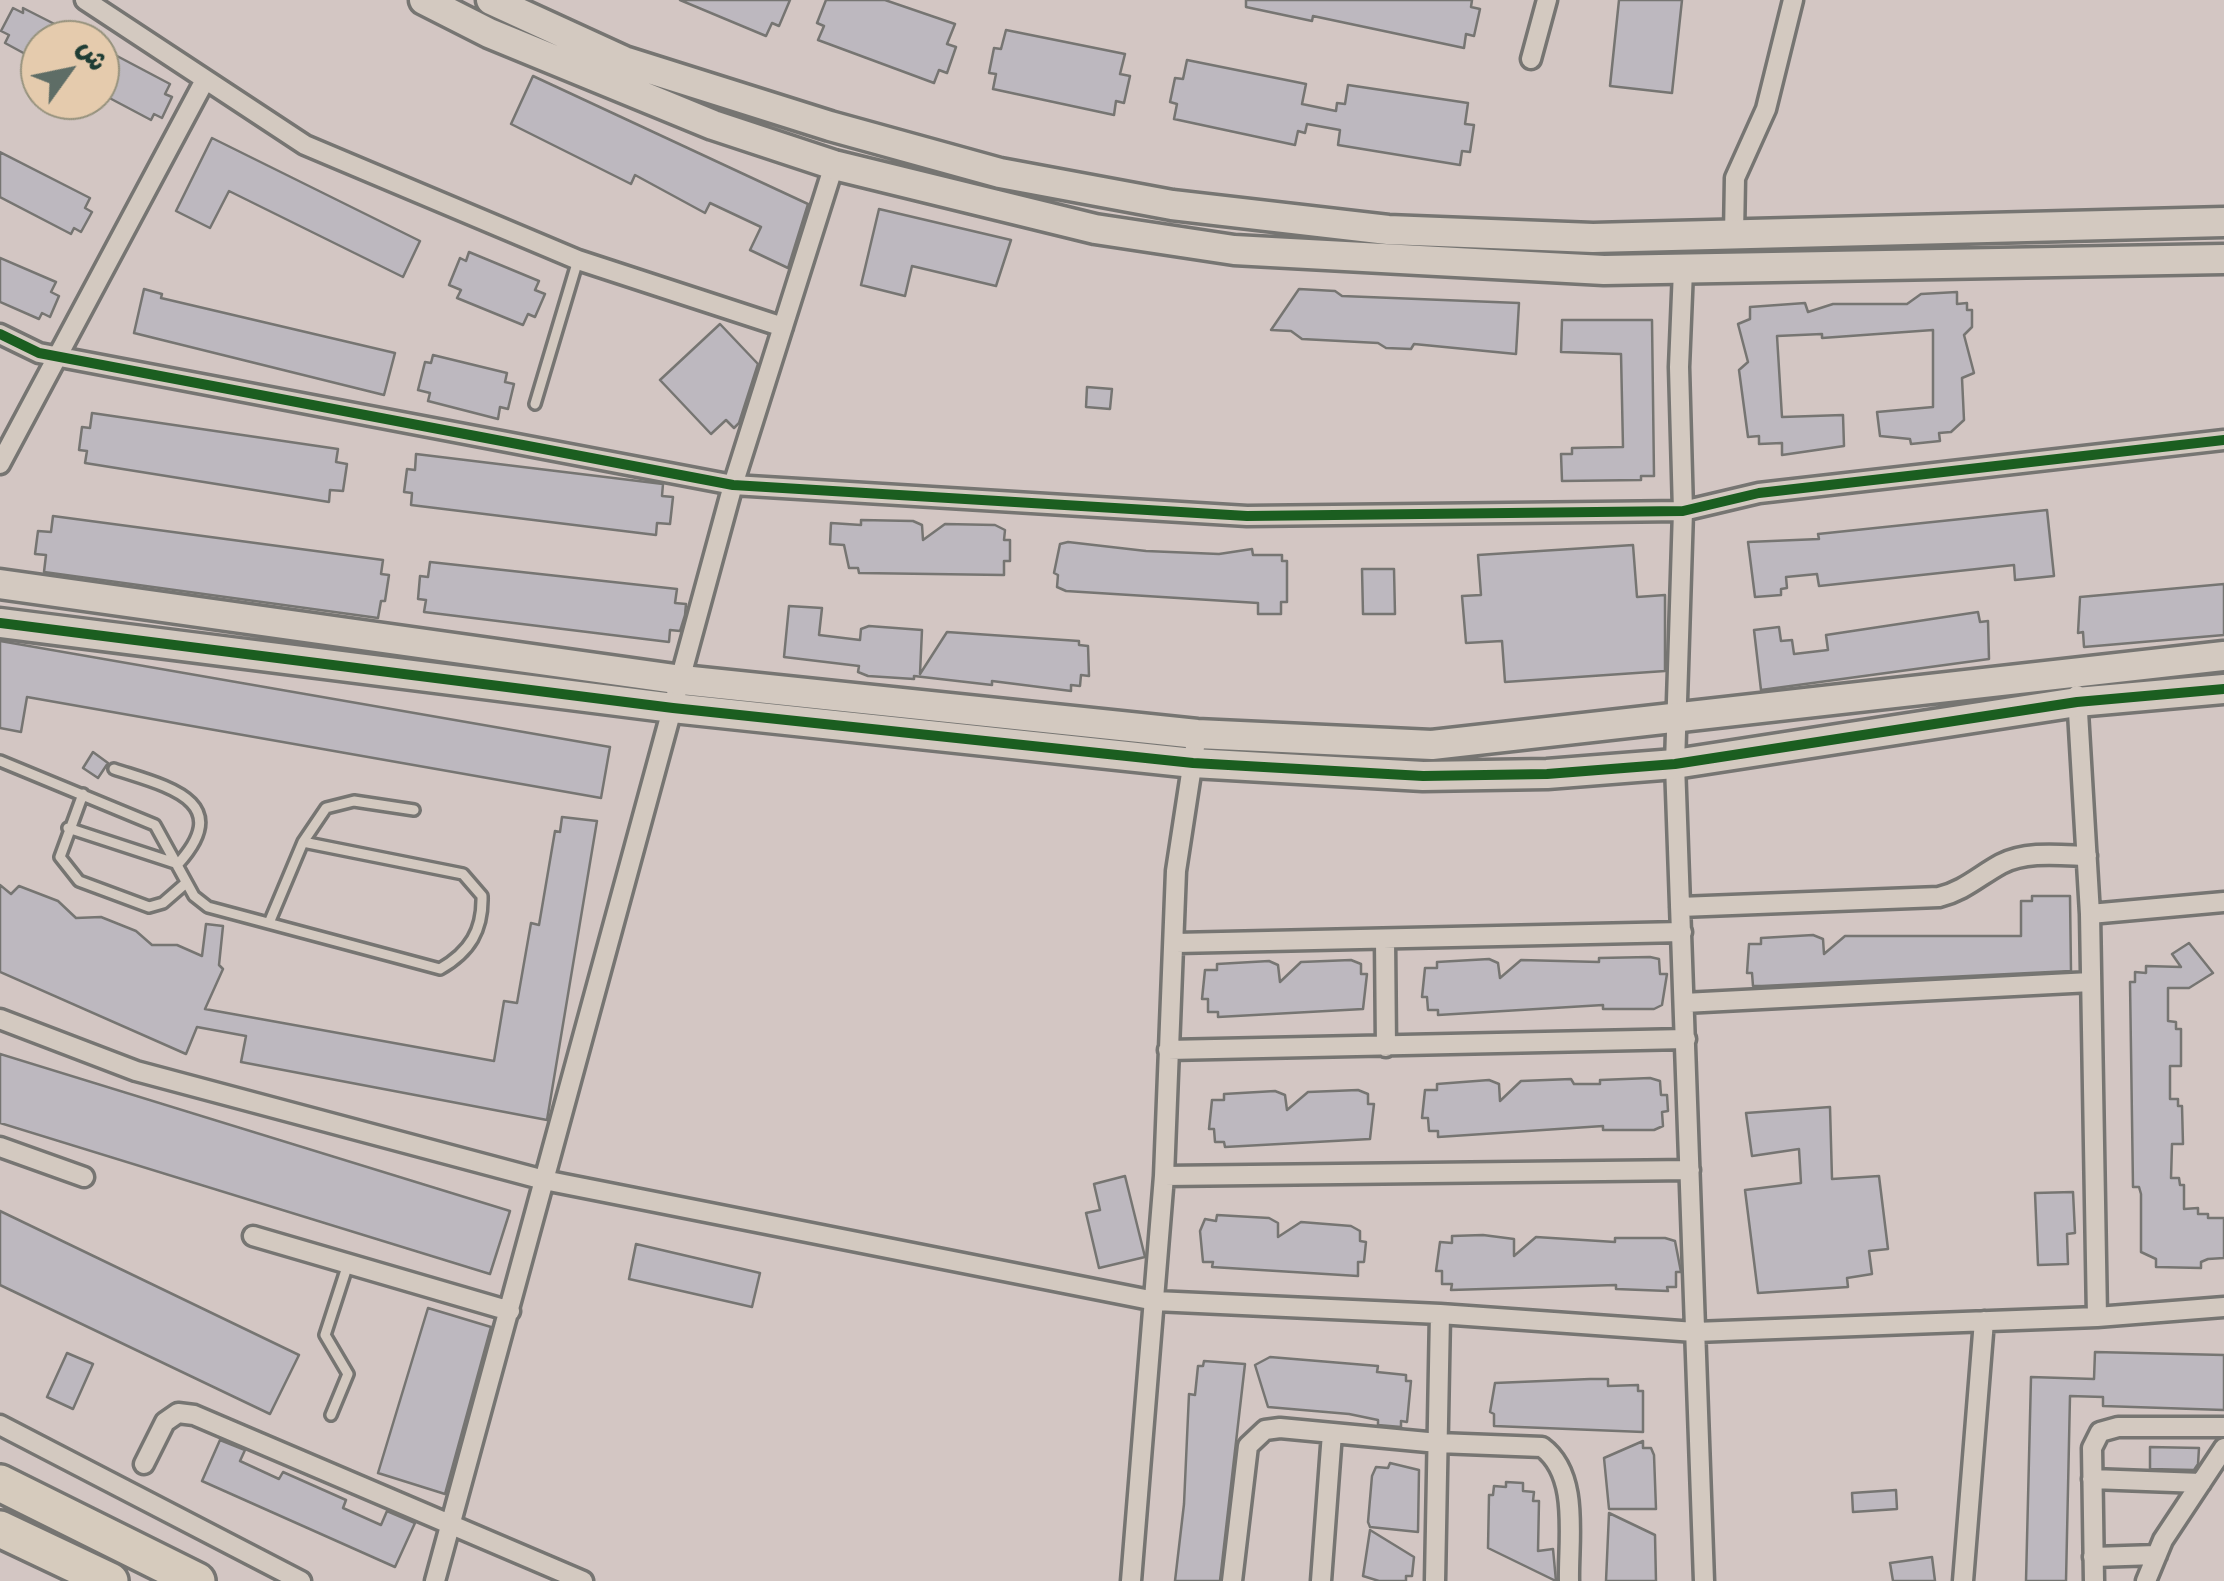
<!DOCTYPE html>
<meta charset="utf-8">
<style>
body{margin:0}
#map{position:relative;width:2224px;height:1581px;overflow:hidden;background:#d3c6c3;font-family:Delius,"Playpen Sans Arabic",sans-serif}
canvas{display:block}
.north{position:absolute;left:20px;top:20px;width:100px;height:100px;box-sizing:border-box;background:#e5cbad;border:2px solid #96927d;border-radius:50%;rotate:57deg;font-size:28px;font-weight:700;line-height:40px;text-align:center;color:#1f3d34}
.north::after{content:'';display:block;margin:auto;width:35px;height:45px;background:#5e6d66;clip-path:polygon(50% 0,100% 100%,50% 72%,0 100%)}
</style>
<div id="map">
<canvas width="2224" height="1581"></canvas>
<div class="north">ش</div>
</div>
<script>
const ctx = document.querySelector('canvas').getContext('2d');
ctx.lineJoin = 'round';
function fillPath(path, color) { ctx.fillStyle = color; ctx.fill(path, 'evenodd'); }
function trace(path, color, width, dash) { ctx.strokeStyle = color; ctx.lineWidth = width; ctx.lineCap = dash ? 'butt' : 'round'; ctx.setLineDash(dash || []); ctx.stroke(path); }
const building = new Path2D(`
 M680,0h110l-11,26 -7,-3 -6,13z
 M826,0h59l70,24 -8,20 9,3 -9,26 -8,-3 -5,13 -116,-43 6,-14 -7,-3z
 M1246,0h226l-1,7 9,2 -6,27 -8,-2 -2,14 -151,-32 -1,5 -66,-14z
 M1619,0h63l-10,93 -62,-7z
 M13,8l10,5v-5l63,32h-46v22l-35,-19 4,-8 -8,-4z
 M1006,30l119,24 -5,20 10,2 -6,27 -8,-2 -2,14 -121,-26 3,-15 -7,-1 5,-25 7,1z
 M100,47l70,37 -5,10 7,3 -10,21 -8,-4 -3,6 -51,-27z
 M1187,60l119,24 -4,20 34,7 1,-8 8,1 3,-19 120,18 -3,21 9,1 -4,27 -8,-1 -2,14 -122,-20 2,-15 -33,-6 -2,9 -7,-2 -3,14 -121,-26 3,-15 -7,-2 5,-24 8,1z
 M533,76l275,128 -20,64 -38,-18 11,-23 -51,-24 -5,10 -70,-38 -4,9 -120,-60z
 M212,138l208,103 -17,36 -174,-86 -19,37 -34,-17z
 M0,152l90,46 -5,10 7,4 -11,20 -7,-4 -3,6 -71,-37z
 M879,209l132,31 -15,46 -84,-20 -7,30 -44,-11z
 M469,252l70,29 -4,9 10,4 -10,23 -7,-3 -5,11 -66,-27 4,-8 -12,-5 11,-27 6,3z
 M0,258l56,24 -5,10 8,4 -9,21 -8,-4 -3,6 -39,-17z
 M144,289l18,5 -1,4 234,55 -11,42 -250,-62z
 M1299,289l36,2 7,5 177,7 -3,51 -102,-10 -3,5 -25,-1 -8,-5 -76,-4 -11,-8 -20,-1z
 M1957,292v12l10,-1v7h5v17l-8,8 10,38 -12,5 2,42 -13,12 -12,1 1,8 -29,3 -1,-5 -30,-3 -3,-24 56,-5v-77l-111,8v-4l-45,2 5,81 61,-2 1,31 -62,9v-12l-23,1v-8l-11,1 -9,-67 9,-8 -10,-38 12,-5v-12l55,-4 3,9 25,-8h74l14,-10z
 M1562,320h90l2,156h-13v4l-79,1 -1,-27h11v-6l51,-1 -2,-93 -60,-2z
 M720,324l38,40 -19,59 -5,5 -8,-8 -15,14 -51,-54z
 M433,355l74,18 -2,9 9,2 -6,25 -8,-2 -2,12 -70,-18 2,-8 -12,-3 7,-28 6,1z
 M1087,387l25,2 -2,20 -24,-2z
 M92,413l246,36 -2,13 11,2 -4,27 -13,-1 -1,12 -244,-39 2,-12 -8,-1 3,-23 8,1z
 M416,454l247,30 -1,12 11,1 -3,27 -13,-1 -1,12 -245,-30 1,-12 -8,-1 3,-23 8,1z
 M2047,510l7,66 -39,4 -1,-15 -195,21 -2,-12 -31,3 1,11 -6,1v6l-26,2 -7,-55 71,-3 -1,-5z
 M53,516l330,44 -2,14 8,1 -4,26h-4l-3,17 -334,-46 2,-17 -11,-1 3,-23 13,1z
 M861,520l52,1 9,4 1,15 22,-16 50,1 10,5 -1,10h6v21h-6v14l-145,-2 -1,-5h-9l-5,-23 -14,-1 1,-21 30,2z
 M1068,542l78,9 73,3 33,-5 1,6h29v6h5v41h-6v12h-23v-11l-192,-12 -9,-4 1,-12 -4,-2 6,-29z
 M1633,545l4,52 28,-2v76l-160,11 -3,-41 -36,2 -4,-47 19,-1 -3,-40z
 M430,562l247,27 -2,14 11,1 -1,11 -5,16 -10,-1 -1,12 -245,-30 2,-12 -8,-1 2,-23 8,1z
 M1362,569h32l1,45h-32z
 M2224,584v51l-140,12 -1,-15 -5,1 2,-36z
 M789,606l33,2 -3,27 41,5 1,-11 8,-3 53,4 -2,44 27,-42 132,9v4l9,1 1,30 -8,-1 -1,11 -9,-1v6l-79,-10v4l-78,-9v3l-46,-3 -10,-4 1,-6 -75,-9z
 M1978,612l2,10 8,-1 1,38 -228,31 -7,-60 25,-3 2,14 11,-1 2,14 34,-4 -2,-15z
 M0,641l610,106 -9,51 -574,-101 -6,35 -21,-4z
 M93,752l15,11 -10,15 -15,-10z
 M562,817l35,4 -50,299 -306,-58 5,-26 -49,-9 -11,27 -186,-82v-87l11,9 8,-8 39,15 18,17 25,-1 35,14 16,14h25l25,11 4,-32 17,2 -4,39 4,4 -18,40 289,52 10,-60 13,2 14,-80 8,2 16,-94 5,1z
 M2032,896h38l1,75 -309,15h-9l-1,-13h-5l2,-29h12v-6l52,-3 10,4 1,15 21,-18h176v-35h11z
 M2189,943l24,30 -24,15h-21v33l8,1v7h5v37h-11v33h8v7h4l1,38h-11l-1,34h8l1,7h4v24l14,-1v6h10v4h16v40l-16,1 -7,3v6l-45,-1v-8l-15,-7v-58l-2,-7h-6l-3,-205h5v-10l11,1v-7l35,1 -9,-13z
 M1650,957l9,2 1,15h7l-5,31 -8,4h-51v-4l-165,10v-5h-10l-1,-13h-5l3,-29h12v-6l52,-3 9,4 2,15 21,-18 78,2v-4z
 M1351,960l10,4v10h6l-4,35 -145,8v-5h-10v-13h-6l3,-29h12v-6l52,-3 9,4 2,17 21,-20z
 M0,1054l510,157 -20,63 -490,-151z
 M1650,1078l10,3 1,14h6l1,16 -6,1 1,14 -9,4h-51v-4l-165,11v-6h-9l-1,-13h-6l3,-28h12v-6l52,-4 10,4 1,17 21,-20 50,-2 3,5h26v-4z
 M1358,1090l10,4v10h6l-4,35 -145,8 -1,-5h-9l-1,-13h-5l3,-29h12v-6l51,-3 10,4 2,15 21,-18z
 M1830,1107l2,72 47,-3 9,73 -19,2 3,23 -25,4 1,9 -90,6 -13,-103 56,-7 -2,-34 -47,7 -6,-43z
 M1125,1176l20,81 -46,11 -13,-55 14,-3 -6,-26z
 M2073,1192l2,41 -8,1 1,30 -30,1 -3,-72z
 M0,1211l299,144 -29,59 -270,-129z
 M1217,1215l52,3 9,5v14l23,-15 50,4 9,5v10l6,1 -2,20h-6v14l-146,-9 1,-5h-10l-3,-31 5,-12 11,2z
 M1483,1235l31,4v17l22,-19 79,5v-4h50l10,3 6,31h-5v15h-9l1,4 -52,-2v-4l-165,5 1,-6h-10v-13h-6l4,-29 12,1v-7z
 M636,1244l124,29 -8,34 -123,-28z
 M428,1308l63,19 -46,167 -67,-21z
 M2095,1352l129,3v55l-121,-4v-9l-33,-1 -4,185h-40l5,-204 63,2z
 M67,1353l26,11 -20,45 -26,-12z
 M1270,1357l108,9 -1,6 29,3v6h5l-4,41 -6,-1v6l-23,-2v-5l-29,-6 -81,-7 -13,-42z
 M1204,1361l41,3 -25,217h-45l9,-77 5,-110 6,1 3,-29h5z
 M1590,1379h18v7l30,-1v6h5v41l-149,-6v-12l-4,-2 5,-29z
 M220,1440l25,10 -5,11 39,18 4,-7 63,28 -3,8 38,17 6,-14 28,12 -20,44 -193,-86z
 M1643,1441v7h8l3,7 2,54h-47l-5,-51z
 M2150,1447l49,1 -1,16 -4,6 -44,-1z
 M1390,1463l29,7 -1,62 -48,-5 -2,-5 4,-46 4,-9 12,1z
 M1506,1482l17,1v8l11,1 -1,9h6l-1,50 15,-2 3,32 -68,-33 1,-53h4l1,-9 12,1z
 M1896,1490l1,19 -44,3 -1,-19z
 M1609,1513l46,22 1,46h-50z
 M1370,1530l44,27 -2,19h-6v5h-27l-16,-5z
 M1932,1557l3,24h-42l-3,-18z`);
fillPath(building, '#bdb8bf');
trace(building, '#767572', 2.5);
const lane = new Path2D(`
 M535,404l43,-144
 M0,761l155,64 39,71 14,11 232,62c30,-17 43,-39 42,-73l-19,-22 -160,-32
 M83,794l-23,63 19,24 70,26 14,-4 23,-20
 M68,828l110,36c58,-64 -13,-78 -64,-95
 M269,923l34,-81 23,-34 28,-7 60,9
 M331,1415l17,-41 -23,-39 23,-71`);
const street = new Path2D(`
 M85,0l220,145 273,115 205,67
 M1531,59l16,-59
 M1734,235l1,-57 31,-69 27,-109
 M1683,270l-4,97 4,144 -8,253 29,817
 M0,334l39,19 694,132 514,31 436,-5 76,-18 465,-53
 M0,464l205,-384
 M2077,695l13,219
 M2224,902l-134,12 7,403 127,-10
 M1680,907l259,-10c25,-6 40,-21 62,-33 25,-13 58,-9 86,-8
 M1385,940l1,107
 M1176,943l506,-11
 M1684,1003l407,-21
 M0,1019l136,52 408,109 611,121 285,13 255,18 402,-15
 M1168,1050l518,-11
 M0,1147l84,30
 M1164,1176l526,-6
 M253,1236l257,75
 M0,1425l301,156
 M144,1464l21,-42 13,-9 16,2 389,166
 M2092,1479l109,4
 M2093,1557l64,-2
 M435,1581l298,-1096 101,-320
 M1131,1581l33,-405 12,-305 21,-137
 M1232,1581l16,-135 17,-16 15,-2 158,15 104,4c38,28 26,92 27,134
 M1321,1581l11,-148
 M1435,1581l5,-267
 M1963,1581l21,-260
 M2094,1581l-2,-133 8,-16 18,-5h106
 M2146,1581l17,-41 61,-92`);
const secondary = new Path2D(`
 M424,0l65,33 224,92 121,40 261,64 139,21 370,20 620,-11
 M491,0l133,61 206,65 170,47 172,32 216,25 205,8 631,-16
 M0,584l682,96 515,54 235,11 792,-89
 M0,623l673,85 520,55 230,13 124,-2 128,-10 402,-62 147,-13`);
const highway = new Path2D(`
 M0,1483l197,98
 M0,1529l110,52`);
trace(lane, '#767572', 16);
trace(street, '#767572', 25);
trace(secondary, '#767572', 35);
trace(highway, '#767572', 42);
trace(lane, '#d3c9c0', 9);
trace(street, '#d3c9c0', 18);
trace(secondary, '#d3c9c0', 28);
trace(highway, '#d6cbbd', 35);
trace(new Path2D(`
 M0,334l39,19 694,132 514,31 436,-5 76,-18 465,-53
 M0,623l673,85 520,55 230,13 124,-2 128,-10 402,-62 147,-13`), '#1b5e20', 10);
</script>
